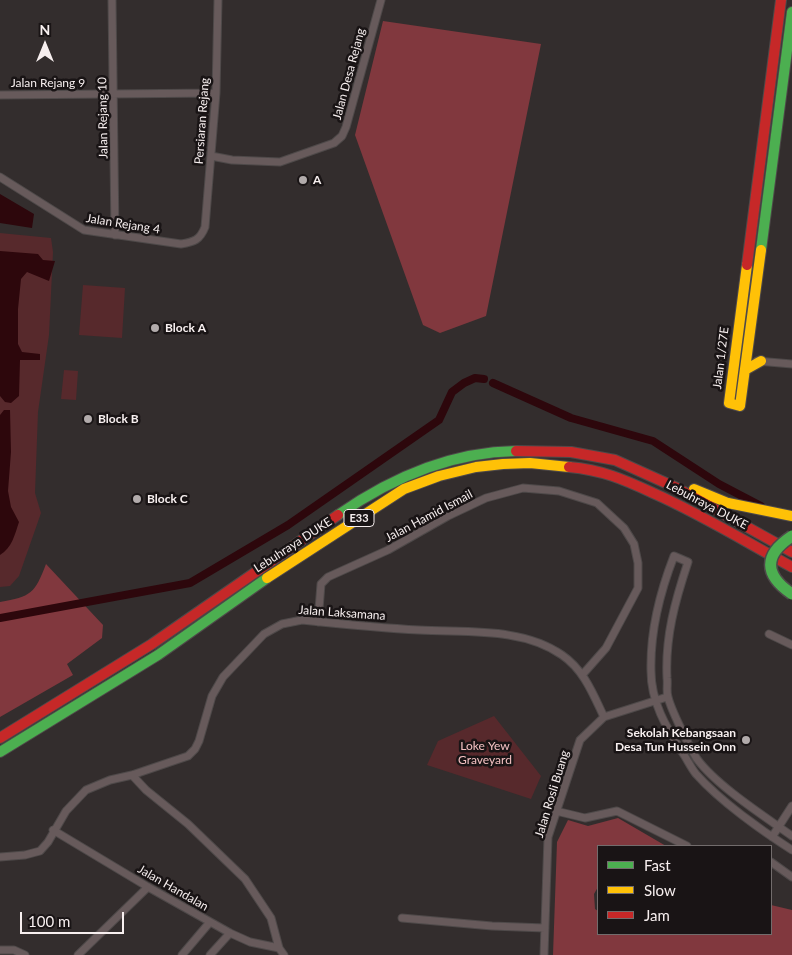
<!DOCTYPE html>
<style>
body{margin:0}
#map{position:relative;width:792px;height:955px;overflow:hidden;background:#332d2d;font-family:Lato,sans-serif}
canvas{display:block}
.legend{position:absolute;left:597px;top:845px;width:175px;height:90px;box-sizing:border-box;background:#191415;border:1px solid #726c6c;margin:0;padding:6px 9px;list-style:none;font-size:15px;color:#f7efef}
.legend li{display:flex;align-items:center;gap:10px;height:25px}
.legend b{width:25px;border:1px solid #726c6c}
.north{position:absolute;left:20px;top:20px;width:50px;height:50px;-webkit-text-stroke:4px #191415;paint-order:stroke;rotate:0deg;font-size:14px;font-weight:700;line-height:20px;text-align:center;color:#f7efef}
.north::after{content:'';display:block;margin:auto;width:18px;height:22px;background:#f7efef;clip-path:polygon(50% 0,100% 100%,50% 72%,0 100%)}
.scale{position:absolute;left:20px;top:912px;width:104px;height:22px;box-sizing:border-box;border:2px solid #f7efef;border-top:0;padding-left:6px;font-size:15px;line-height:18px;white-space:nowrap;color:#f7efef;-webkit-text-stroke:4px #191415;paint-order:stroke}
</style>
<div id="map">
<canvas width="792" height="955"></canvas>
<ul class="legend">
<li><b style="height:6px;background:#4caf50"></b>Fast</li>
<li><b style="height:6px;background:#ffc107"></b>Slow</li>
<li><b style="height:6px;background:#c62828"></b>Jam</li>
</ul>
<div class="north">N</div>
<div class="scale">100 m</div>
</div>
<script>
const ctx = document.querySelector('canvas').getContext('2d');
ctx.lineJoin = 'round';
function fillPath(path, color) { ctx.fillStyle = color; ctx.fill(path, 'evenodd'); }
function trace(path, color, width, dash) { ctx.strokeStyle = color; ctx.lineWidth = width; ctx.lineCap = dash ? 'butt' : 'round'; ctx.setLineDash(dash || []); ctx.stroke(path); }
function write(font, color, halo, rows, align = 'center') {
  ctx.font = font + ' Lato,sans-serif'; ctx.lineWidth = 5; ctx.setLineDash([]); ctx.textBaseline = 'middle'; ctx.strokeStyle = halo; ctx.fillStyle = color; for (const [text, x, y, turn = 0] of rows) {
    ctx.save(); ctx.translate(x, y); ctx.rotate((+turn || 0) * Math.PI / 180); ctx.textAlign = isNaN(turn) ? turn : align; if (halo) ctx.strokeText(text, 0, 0); ctx.fillText(text, 0, 0); ctx.restore();
  }
}
fillPath(new Path2D(`
 M0,233l51,5 2,14 -4,83 -11,77 -3,81 6,20 -22,63 -9,10 -10,1z
 M83,285l42,3 -3,50 -43,-3z
 M64,370l14,1 -2,29 -15,-1z
 M494,716l47,60 -10,23 -104,-34 11,-24z`), '#57292c');
fillPath(new Path2D(`
 M383,21l158,23 -55,272 -46,17 -17,-8 -68,-190z
 M46,564l57,61 -1,13 -35,26 6,11 -73,42v-115c31,-5 35,-9 46,-38z
 M618,818l48,28h-68v41l-4,7 1,15 3,2v23h173v-29l21,5v45h-239l4,-113 11,-22 20,6z`), '#81383e');
fillPath(new Path2D(`
 M0,194l34,20 -2,14 -32,-5z
 M0,251l38,3 5,6 12,1 -6,20 -22,-9 -6,7 -3,30v35l4,8 18,2v6h-20l-1,36 -8,7 -6,-1 -5,-6z
 M4,410h6l1,42 -3,39 3,16 8,15c-4,12 -7,26 -19,33v-140z`), '#2d070c');
trace(new Path2D(`
 M493,383l78,35 82,23 66,43 42,22
 M0,618l190,-35 98,-58 151,-105 13,-28 12,-9 11,-5 9,1`), '#2d070c', 8);
const street = new Path2D(`
 M112,0l3,235
 M0,95l216,-2
 M211,156l21,4 48,2 54,-19 8,-7 4,-9 35,-127
 M0,177l84,53 97,14c13,-2 19,-4 24,-17l11,-134 2,-93
 M757,361l35,3
 M318,622l3,-38 7,-7 60,-27 60,-34 38,-18 37,-10 36,3 38,12 27,25 10,16 4,19v25l-32,60 -23,26
 M769,634l23,11
 M132,775l14,15 42,34 57,55 26,39 8,30 5,7
 M556,811l29,7 32,-7 70,35
 M53,830l95,57 82,46 20,9 29,6
 M792,836c-28,-20 -75,-50 -95,-77 -7,-11 -26,-49 -29,-62 -2,-6 0,-13 -1,-19 -2,-41 8,-77 21,-116l-14,-6c-14,36 -24,76 -23,115 0,31 15,56 31,81 5,7 9,16 14,22 24,27 66,57 96,76
 M772,837l20,-31
 M0,857l25,-2 15,-4 8,-9 18,-31 20,-21 24,-10 22,-5 56,-19 7,-7 4,-8 13,-45 11,-19 41,-43 18,-10 20,-4c39,4 78,8 117,10 47,3 103,-3 143,25 22,15 31,39 42,62
 M771,862l21,15
 M402,918l90,8 53,2
 M0,950h14l11,5
 M78,955l70,-68
 M182,955l28,-33
 M210,955l20,-22
 M544,955l4,-118 32,-97 24,-23 63,-20`);
const fast = new Path2D(`
 M761,250l31,-238
 M338,515c53,-37 112,-63 178,-64
 M0,752l158,-97 109,-77`);
const slow = new Path2D(`
 M747,265l-18,138 11,3 21,-156
 M745,370l16,-9
 M694,489l34,14 64,13
 M267,578l137,-89 35,-13 37,-9 27,-3 27,-1 39,4`);
const jam = new Path2D(`
 M747,265l34,-265
 M516,451l55,1 44,8 62,28 115,64
 M569,467c33,3 54,12 84,26 48,21 93,49 139,74
 M0,738l152,-94 186,-129`);
trace(street, '#4e4949', 9);
trace(fast, '#4e4949', 12);
trace(slow, '#4e4949', 12);
trace(jam, '#4e4949', 12);
trace(street, '#675a5b', 7);
trace(fast, '#4caf50', 10);
trace(slow, '#ffc107', 10);
trace(jam, '#c62828', 10);
const fastBridge = new Path2D(`
 M792,536c-29,19 -28,39 0,58`);
trace(fastBridge, '#4e4949', 14, []);
trace(fastBridge, '#4caf50', 11);
for (const [x, y, r, color] of [
 [303,180,5,"#b2abab"],
 [155,328,5,"#b2abab"],
 [88,419,5,"#b2abab"],
 [137,499,5,"#b2abab"],
 [746,740,5,"#b2abab"]
]) { const dot = new Path2D(); dot.arc(x, y, r, 0, 2 * Math.PI); ctx.fillStyle = color; ctx.fill(dot); trace(dot, '#191415', 2); }
for (const [x, y, w] of [
 [359,518,30]
]) { const box = new Path2D(); box.roundRect(x - w / 2, y - 8.5, w, 17, 4); ctx.fillStyle = '#191415'; ctx.fill(box); trace(box, '#f7efef', 1); }
write('bold 11px', '#f7efef', null, [
 ["E33",359,518]
]);
write('12px', '#f7efef', '#191415', [
 ["Jalan Desa Rejang",349,74,-75],
 ["Jalan Rejang 9",48,83],
 ["Jalan Rejang 10",103,118,-91],
 ["Persiaran Rejang",202,121,-86],
 ["Jalan Rejang 4",123,224,9],
 ["Jalan 1/27E",721,358,-83],
 ["Lebuhraya DUKE",707,505,28],
 ["Jalan Hamid Ismail",429,516,-28],
 ["Lebuhraya DUKE",293,545,-33],
 ["Jalan Laksamana",342,613,4],
 ["Jalan Rosli Buang",552,794,-73],
 ["Jalan Handalan",173,888,30]
]);
write('bold 12px', '#f7efef', '#191415', [
 ["A",313,180],
 ["Block A",165,328],
 ["Block B",98,419],
 ["Block C",147,499],
 ["Sekolah Kebangsaan",736,733,"right"],
 ["Desa Tun Hussein Onn",736,747,"right"]
], 'left');
write('12px', '#f3c1c2', '#191415', [
 ["Loke Yew",485,746],
 ["Graveyard",485,760]
]);
</script>
